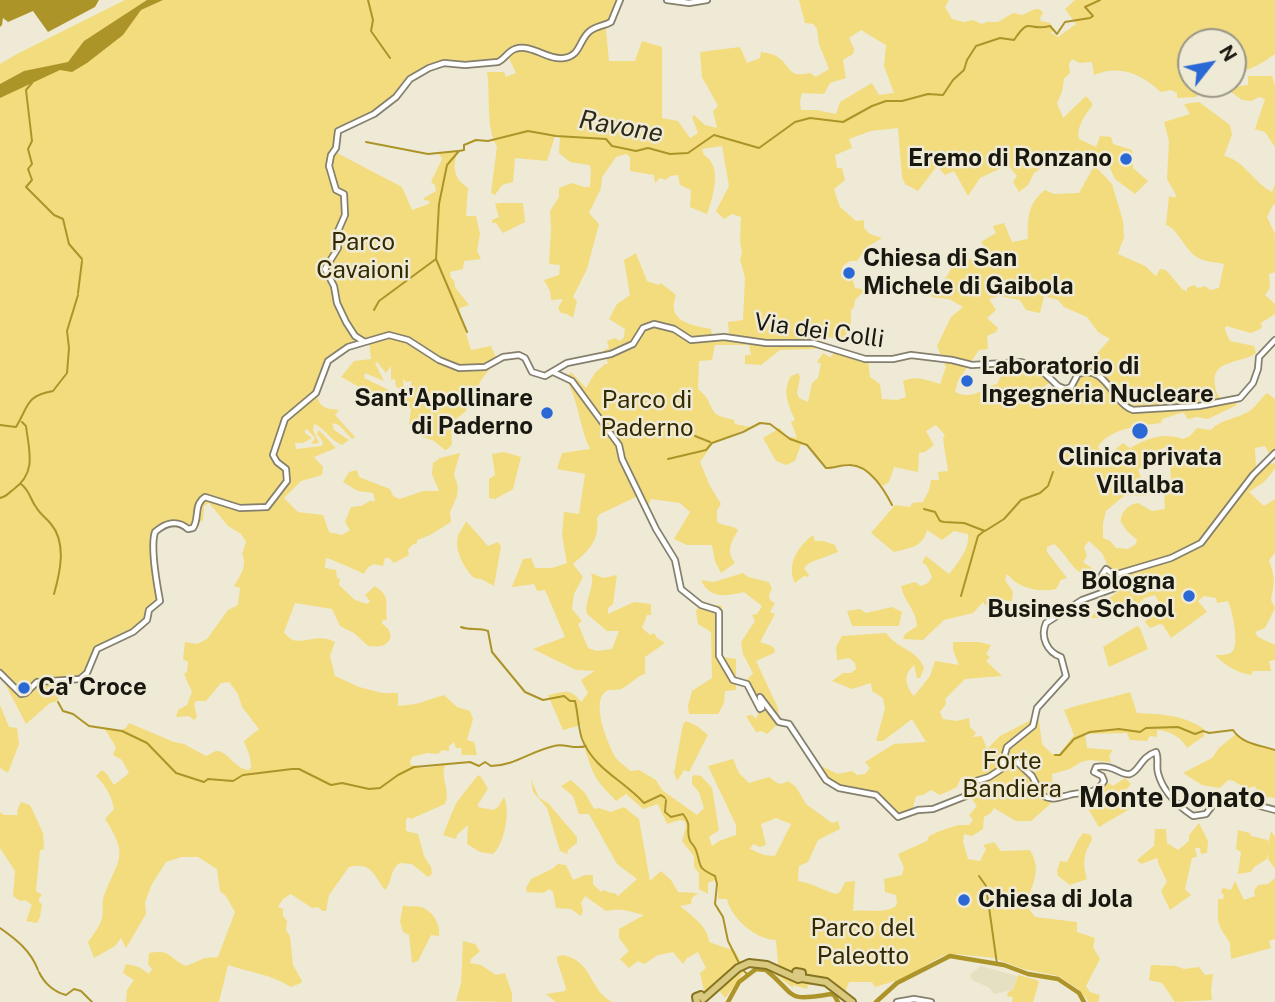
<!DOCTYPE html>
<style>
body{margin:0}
#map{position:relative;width:1275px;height:1002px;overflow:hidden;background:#efead5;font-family:"Public Sans",sans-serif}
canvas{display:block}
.north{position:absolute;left:1177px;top:28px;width:70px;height:70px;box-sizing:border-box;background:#efead5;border:2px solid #999686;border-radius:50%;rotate:59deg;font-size:19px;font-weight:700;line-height:28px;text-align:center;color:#191810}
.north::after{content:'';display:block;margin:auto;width:24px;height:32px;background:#2a68d5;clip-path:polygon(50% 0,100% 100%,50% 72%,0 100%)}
</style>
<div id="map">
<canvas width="1275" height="1002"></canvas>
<div class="north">N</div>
</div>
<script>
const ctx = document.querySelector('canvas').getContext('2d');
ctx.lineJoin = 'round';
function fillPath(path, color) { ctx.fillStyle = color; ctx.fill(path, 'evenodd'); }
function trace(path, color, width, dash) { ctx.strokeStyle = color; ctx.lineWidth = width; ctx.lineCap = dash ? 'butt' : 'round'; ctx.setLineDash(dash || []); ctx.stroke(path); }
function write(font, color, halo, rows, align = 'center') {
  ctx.font = font + ' "Public Sans",sans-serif'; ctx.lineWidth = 5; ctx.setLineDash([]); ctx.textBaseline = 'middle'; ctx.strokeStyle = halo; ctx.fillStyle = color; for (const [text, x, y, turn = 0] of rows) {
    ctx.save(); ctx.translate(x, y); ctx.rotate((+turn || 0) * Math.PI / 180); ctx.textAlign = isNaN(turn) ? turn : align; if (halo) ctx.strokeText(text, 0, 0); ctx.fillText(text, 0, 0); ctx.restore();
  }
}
fillPath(new Path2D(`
 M981,966l36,10 -4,14 -19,4 -4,-6 -18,-8 -2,-6z`), '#e6e0c3');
fillPath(new Path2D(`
 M125,0h495l-3,13 -11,17 3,31h26l7,-20 20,6v71l16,3 12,17 8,-5 -6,-16 2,-2 11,10 12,3 -4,-17 5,-5 -16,-29 -2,-25 40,-5 7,16 13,-5 1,-6c6,1 14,2 18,6 13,10 9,20 31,15l6,4 13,-8 -10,-25 -2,-15 -4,-5 -8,-1 -6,-23h150l-4,7 7,12 12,3 8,-2 10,4 5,-2h11l15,-9 9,2c7,-2 16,-11 21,-2l-3,5 1,3 9,2 4,6 -3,4 7,4 18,-13 -11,-15 10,-9h200v54c-14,10 -25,17 -42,18v-30h-42v42h24l-7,7 -10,2 -2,4 -19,1v-5l-6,-3 -10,2c-20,-18 -40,-28 -67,-17l-2,-13 -12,1 -8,-4 -3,5 1,9 -6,6 -2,13 -5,11 6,15 23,-22 6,7v3c-7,9 -16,21 -13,33l17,8 4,-11 11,1 2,7 19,6 1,18 15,13 -13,13 -20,-15 -7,-15 -13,2 17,18 11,37 1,16 -6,17 27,12 11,10 4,-7 6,1 17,20 4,1v-3l7,-3 4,3 7,-2 5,4 9,-2 5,-24c-8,-2 -20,-2 -27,-7 -13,-8 -18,-27 -31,-32l3,-29 6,2 1,-3 -9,-16 2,-38 -5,-19 26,-8 -6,-10 15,-2 31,23 2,10 -8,21c20,4 30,27 48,36l3,-8v21h-2l-6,12 8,17v38l-6,2 1,14 -5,7 10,9v10l-14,9 1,5 -11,5 -25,-7 -1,4 5,11 24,5 2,7c-14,11 -46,6 -41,32 1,7 2,10 7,15h13l2,5 -29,14 -11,-2 -9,2 -4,-6h-3l-19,6 -1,4c-21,3 -50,4 -63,24l8,10 17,-14 7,5c17,-10 34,-16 53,-9l7,-3 7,-8 14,2c11,-12 29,-11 41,-21 5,-4 9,-11 15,-16l8,6v55l-5,1 -5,-9 -10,2 1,19 19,-4v6l-11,13 -15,10 15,14 11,-7v54l-6,7c6,18 6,21 2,40l4,8 -10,20 -10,4 3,5 17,8v15l-6,1 2,10h-18l-2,4c-13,-2 -27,-10 -36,-20 5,0 14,0 17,-3 8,-7 0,-42 -4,-51l-11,2 -1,-5 -12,-2 -6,5 9,11 -36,26 -8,-13 -3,-1 -10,4 -5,-6 8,-11 -2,-4 8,-4 -4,-8 -10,3 -7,6 -5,-4 -13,5 -11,13h-18l9,-14 19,-13 -17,-38 -13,-12 -5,6 3,9 -4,6 13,9 2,4 -3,3c-22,-2 -26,-22 -41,-34l-7,3v5l20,26 -6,2 -5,9c-17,4 -38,-1 -49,-15l-2,6 8,12 -1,9 -9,-1 -3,3 -15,2 -2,-3 -10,11 -29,7 -21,20 -20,-1 2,-5 12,-8c-1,-17 -13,-24 -16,-40l14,-4 6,4 7,-3 4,-6 -5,-11 -5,-4 4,-6 23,18c9,-11 21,-26 19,-40l-14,-3 -12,9 -15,-10c-4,17 -17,18 -33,22l-23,-19 24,-28 15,2 2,-4 11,-1 6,-12 2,-10h8l-1,-8 10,-1 -5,-33 2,-3 -9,-10 -10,6 8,14 -9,7 -6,1 -1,19 -24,-5 -5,15 -6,4 -22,-19 -9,-3 -25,3 -19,-22 -6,-3 -7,19 -9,4 -10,-4 -13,-23 17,-10 6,8 11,2 -6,-16 4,-2c-7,-16 -13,-29 -4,-44l7,-3 2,4 -3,16 2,5 9,4 4,-19 6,-5 3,-14 -4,-2 6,-9 7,4 6,-6 32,8 2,18 10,7 2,15 15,1 9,-3 -3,-16c13,-6 24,-1 37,3l6,-17 -9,-21 14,-29 12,-10 -14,-8 -18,-2v-6l16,-15 8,-14 15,-3h16l1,-9 -6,-8 15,-9 -3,-7 11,-3 8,19 16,-3c-1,-20 0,-36 17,-49l9,4 25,-1 15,-27 -6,-4h-39l-15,11 -6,12 -9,7 -6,-10 4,-6 -9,-11 -28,13 -12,18 -14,-25 -9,4 -8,-9 -19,25 -13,-7 -3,-7 -4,-49 -27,3 -22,8 3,9 -17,7 2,13h5l3,12 -11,9 6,18 16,14 8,-1v8l6,6 12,4 -15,9 -10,14h-7l-7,5 -2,11 12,3 2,8 7,1 1,3 -8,8 -1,7 -3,3v12l-7,19 -23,-6 -7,-5 1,19 -35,1 -19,15 -16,-1v-9h6l-2,-10h-34l-3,15 -13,1 -1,28c13,10 11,18 18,25 4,3 12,4 18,6l1,4 15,3 -37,16 -13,19 10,24 11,18 -4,6v12c7,5 15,2 21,8 -6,12 -13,20 -3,33l-14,10 -6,-12 -3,-16h-25l-13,-6 16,-27 -10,-9 -29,-4 -5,12 -8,-15 -38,18 -3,4c3,23 -9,33 -24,46l10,13 -9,17 -2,15 10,12 -4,3 10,24 9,3 15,-2 7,-18h-12l-20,-17c-3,-15 9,-27 4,-41l12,5 14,-3 -4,29 -5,4v6l26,-12 17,2v11h-4l-5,13 8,7 4,-2 3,5 8,5 -20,14v17c-10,3 -15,11 -24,15 -5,2 -11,-1 -16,3 -14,12 3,51 9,63 3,6 12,11 16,16l9,-1 17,10 6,10 35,25 7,-7 -5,-16 -7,-8v-7l2,-2 7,1 11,12 7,42 -10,7 3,9 7,-5 17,-6v-10l-28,-59 25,-7 6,14 10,10 20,-6c8,5 9,10 19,4l8,6 10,17 26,19 6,-2 2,8 -22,11 -10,22 -9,4 -1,15c14,2 24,9 38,13l4,-2 5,-10 10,-1 -2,30c16,-2 26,3 42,-4l2,-4 -1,-8 -11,-3 -1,-13 18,-4 2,-7 -6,-14 29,-13 2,-5 11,-5 18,-6h11l4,-5 -4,-5 8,-9 -8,-11 6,-12 -5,-5h-9l-4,9 -17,8 -9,-5 -8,5 -7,1 -5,18 -8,4c-9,-5 -15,-17 -25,-21 -29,-13 -41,3 -59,-32l19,9 14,-3 5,4 8,-1 5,-6 -5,-6 29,-18 32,-2 -14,-23 -29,22h-7l9,-32 -2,-11 -11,-7 -1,-8 -19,6 -20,-8 11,-8h8l5,-4 -1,-6 -6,-5 -12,2 -1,-13 6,-11 44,-3c11,16 31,16 38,35l-4,10h-3l-3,-13c-11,10 -9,20 0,31l16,-20 5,-15 24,4 -6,-15v-8h25l13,3 -5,9 4,3 -4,4 16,15 -37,3 -20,20 1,5 -6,8 3,7 13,2 13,-3 1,9 6,6 -3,4 9,-1 5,13 13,-13 35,-18 4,3 3,23 10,10h7l15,-19 -10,-25c22,-8 43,-11 66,-18l7,21c24,1 47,2 67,16v7l-17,12c-7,-12 -17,-17 -30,-18v7l-7,-1 -3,5 -17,-1 -3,-7 -42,1 2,14 26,2 -4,6 2,6 -21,-2 -9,2 -11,7 -18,5 1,20 3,5 -25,22h-15l-22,-13 -3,5 -7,4 -1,12 -11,7 -8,-2 -1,8 5,17 12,2 6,-12 -3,-4 11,-3 7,9 29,-1c12,20 3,35 -5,54l10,13 42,5v10l18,6 -2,9 7,12 -14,27 4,6 10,3 -2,7h-9l-11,-13 -20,-13 -35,-7 -29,-11 -38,-4 -14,2 -40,23 -27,8 -3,-4 2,-1h-25l-4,11 -5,-5 -16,-1 -1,-3 -15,1 -1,4 -14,-4v3l-25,-20 1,-3 9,-1 -2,-24c-20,0 -45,-22 -49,-41h-9v-14l-3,-5 -7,3v11l-9,-5v-16l-5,-6v-11l-12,-15 4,-14 -1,-6 -5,-1 -13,4 -9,-20 -15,5 -17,-15 -10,7c-6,-7 -14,-14 -19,-22 -7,-10 -16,-41 -16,-54l-18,5 -15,-35c17,-3 22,-8 33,7l7,-9 -7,-13 14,-9 -19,-1 -43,-21 32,-12 -20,-47 -8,1 -3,-7 -22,3 11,-28 8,-1 4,10h17l15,-5 -5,-28 2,-23 15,2 6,-40 -28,-5 5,-16 28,-4c-11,-23 -11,-49 -25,-71l6,-6 15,16 9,-15 10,-9h3l-4,-14 5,-2 -2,-7 8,-3 5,3 4,-4 1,-8 -16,-10 8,-15 13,-9 -6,-35 12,-7 11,28 11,4 3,-2 15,12c-10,27 15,30 35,34l1,6 17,1 -1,-14 15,-2 2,-42 -5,-19 2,-6 -2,-12 1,-24 -9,-3 -8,5 -8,-8 13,-25 -7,-40 -20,3 2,6c19,11 9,42 3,59l-17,-7 1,-17 -11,-5 -2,-10 -8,1 -4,4 -6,-2 -5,5 -1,-8 -24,-4v-14l-4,-3 -10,3 -14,20 -1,11 -12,25 10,11 -12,45 -14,28 4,4 -4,17 -6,-4 -6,-1 -3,-5 5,-9 -12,1 -1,-9 -6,-11 15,-5 1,-10 -11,-1 2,-34 -1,-19 9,-14v-9l13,-5 12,4h6l1,-19 -2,-3 -19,-3 -11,-9 1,-17h-5l-8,25 -32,-3 -2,24 -11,3 -7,10 -4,-2 6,-46c-12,-21 -6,-52 -10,-75h17l2,5 10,-4 -8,-17c-20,14 -51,3 -74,10 -24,8 -35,30 -54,45 -11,8 -27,13 -39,18l-6,23 67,35 10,23 17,-6 1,-3 -6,-1v-2l12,-7 -1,-6 -4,-3 11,-23 -4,-7h19c-4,16 -4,26 11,36l-2,28h10l4,18 -3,17 4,8 -17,2 -1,8 -13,3 1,6 3,2 1,7 14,18 -9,3 -1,3 12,39 20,-4 6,14 -16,20 -8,16 -5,2 -2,13 -15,12 1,21 -4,5 -3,1 -11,-9 -19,-7 -6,-10 2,-15 -9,-12 2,-4 4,-1 4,-11 -6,1 -3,-3 1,11 -8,-3 -1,-8 -4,1v-14l-5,7 -9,-11 -2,1 9,18 -19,-8 -1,5 31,15 -9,8 -9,2 -7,-3 -5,-10 -24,-13 13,-16 17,-2 -2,-17h-7l-34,17 -4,5 -5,24 -22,22 8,-4 12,-12c1,14 11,15 22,16l-4,5 20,22 -3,2 -13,-14 -7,-2 2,7 15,10 -7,5c-12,-5 -17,-17 -28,-21l-1,6 6,13 -8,1 4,-6 -8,-9 -2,1v3l7,5 -9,5h-8l1,6 26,-3 1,-4 -6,-8 2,-4 17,18 -22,9 9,10 -1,8 -21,6 -17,17 14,14 25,3 6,17 13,3 8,-5 -5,-8 6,-15 10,-1 9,-5h5l-2,-8 -15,-2 -15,-9 6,-10 8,-2 2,7 31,12 3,7 7,3 23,-8h16l-7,-17 1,-11 7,-5 20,-5 -6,21 4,13 -1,9 -7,16 1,10 -21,13 -13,5v3l-5,2 -4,5 1,5 -15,8 -5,-5h-4l-2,8 -9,-2 -6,3 -4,7c-5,-3 -33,-15 -38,-16l-1,10 11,2 1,8 3,1 -1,6 16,15 12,4 3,-3 -5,-6 10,-9c3,3 6,4 8,7 6,6 2,19 4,27h-4l-1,4c11,5 12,19 -1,22 -4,1 -9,0 -13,0l-14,-13 -14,-7 -8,-17 -37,-6 -11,29c13,20 29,-2 51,10l-5,14 5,20 24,11 23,6h16v13l18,-2 28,-9 13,12 13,4 3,8 -6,21 7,2 3,13h-15l-1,-7h-5l-2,-6 -5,4v5l-7,-1 -4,4 -11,-1 -15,4 -2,5 1,3 12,3 22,-3c-5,14 6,25 0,39l-34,15 -3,-2 -2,3v11l12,3 6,22 7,11 1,7 -4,3 -16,-13 -12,-1c-11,7 -7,19 -15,27 -11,-14 -13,-29 -36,-23l-20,28 -3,16h-3l-6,-4 -5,1 -21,-14 -8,5 -5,8 5,2v7l4,5 -1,9 4,6 3,29 9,16 -1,2 -10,4c-18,-12 -42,-15 -63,-22l-9,37h-93l1,-12 7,-10 -11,-7 3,-9 13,3 10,7 3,-5 -4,-5 1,-11c23,-4 19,5 37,13l19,-8 13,-1 17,-45 -9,-16 -6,-5 -3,-22 -19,-12h-17l-15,5 -14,22 -7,18 1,12 -20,34 -5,-10 -6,8 -21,12 -6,-16c5,-7 12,-16 14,-24 2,-7 -1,-15 2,-22 14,-38 26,-38 1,-77l9,-10c-3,-14 -8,-23 -18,-33l6,-6 4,3 8,12 15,-12 -7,-13 -9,-5 3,-8 -12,-19c11,0 19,7 25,-5l45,19 10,2 22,12c4,-1 7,-5 11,-5 9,-1 19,18 31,19l3,-2 -1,-11 -6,-16 15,-12 -17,-22 -4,-13 -9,-12 -8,1 -15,18h-10l-2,3 3,13 -3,3 -5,-4 -13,1 2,-7 9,-5 5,-13 -8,-18 3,-2 1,-10 -5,-3 2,-17 12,2 10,-5 21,-29 10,-5 2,-17 -6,-2c6,-10 14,-21 8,-32l4,-12 -5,-8 -13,-8 -19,-23 -5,3 -1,14 -4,3 -3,6h-5l-13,-9 -22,10 -2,8 3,20 -3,8 7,36 -13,8c-3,27 -35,23 -48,37 -8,8 -11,21 -18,30l-22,3 -2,21 -8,2 -24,21 -26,-50v-610l17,-10zM861,30l25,15 -2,21 10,27 -15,2 -7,-12 -32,19 -4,12 -20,-4h-15l-1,-9 2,-8 22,1 6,-11 16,-5 -3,-18 10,-6 1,-5 -5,-11zM1000,296l20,4 6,10 14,3 4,-17 14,4 6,7 23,10 11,15 12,7 -18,20 -13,6v9l-11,15 -7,-2 -10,9 -9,-7 10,-9c-14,-12 -24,-19 -44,-17l-11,21c-17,4 -22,17 -42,8l3,-11 21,-31 9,-1 -1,-13 9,-4 2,-4 -11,-10 9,-8 -7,-11zM1166,447c4,12 5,26 5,39l-7,5 1,18 -13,2 -14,-8c-9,1 -18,9 -17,19l6,9 10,9 -1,4 -8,5 -12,-1 -6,-7 -7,-3v-15l3,-12 19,-16 22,1 -9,-27 10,-3 6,-9v-5zM776,818l15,6 -16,32 -11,-1 -14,-6 3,-5 7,3 6,-2 -5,-21z
 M1248,76h24l3,9v62l-10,-15 -10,-3 10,-30 -6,-2 -8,4 -9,-1 -11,-8v-5l17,-2z
 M499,203h24l2,19 -22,11 -7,-10h-4v-3l7,-3 -4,-13z
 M504,452l17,5 -8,32 -18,10 -6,-1v-19l6,-4 -3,-21z
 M466,521l22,25 10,-4 3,4 -7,40 -13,-7 -7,-1c-10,-10 -20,-28 -16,-42 2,-6 6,-9 8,-15z
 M813,535l2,6h9l11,4 3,7 -29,11 -5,5 5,7 -1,2 -4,-1 -9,7c-9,-18 3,-37 18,-48z
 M743,573l5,4 21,5 3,7 -3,5 1,6 5,3 -5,9 5,2 -15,28 12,4 3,4 -1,3 -18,8 22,47 1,15 -12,11 -5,-3 -6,1 -10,-16 6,-1 4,4 3,-7 -10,-20 -2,-12 6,-7 -10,-19 -2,-12 14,-21 -3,-6 5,-1 5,-8 -18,-14c-17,4 -34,8 -43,-12l13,2z
 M703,603l19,3 -1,45 2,6 13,2v31l-11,1 -1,12 -6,11h-29l-1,-8 4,-15 20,-13 -1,-46 -13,-8 -2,-13z
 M892,607l10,5 -3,14h-47l-5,-15 13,-2 6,4z
 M1137,626l3,2 8,21 -39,18 -6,-20z
 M0,705l9,22 8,1 2,16 -11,29 -8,-5z
 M686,721l11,5 11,9 -19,37 -5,-2 -7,11 -3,-8 9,-49z
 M1236,734l16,10 23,6v48l-8,-1 -4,9 -7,-2 1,-13 -2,-5 -9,3 -12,-8 -6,-1 -8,8 -18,-3 -19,-12 29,-15 7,-10z
 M478,775l3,2 7,12 -10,15v3l15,3 5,-3 6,-10c7,13 0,48 -11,57l-13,-2 -13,-8 1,-19 -11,10 -1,4 -13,-4 13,-32z
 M1125,778l6,6 -11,13 13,10 -34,20 -12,-20 3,-2 -5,-11 20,-13 8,5z
 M531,779l8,19 9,5 29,34v6l-9,7 -1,4 -7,-3 -13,-43 -14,-16z
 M571,780l14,13 9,16 5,-1 12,4 13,-5 15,12 11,62 11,-10 10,9 7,12 20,1 -6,5 -1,6 -11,2c11,9 28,20 29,36l26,9 10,19 -18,26 -2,2 -8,-10 -12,7 -5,-22 6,-5 -8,-16 -11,6 -4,6 -10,-12 -15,3 -14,9 -6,-3 -9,7 -9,-9 9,-8 -10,-13v-9l25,-14c-17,-4 -20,-7 -38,-4l-21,-15 -4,7 2,7 -2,6 -10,-7 -15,-1 -3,-16 -3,-3 -7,4 -16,-1 -1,-4 5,-9 21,-10 6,-5 8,1 7,15 12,-5h8v9l8,8 2,-2 8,3h4l3,3 19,-17 -20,-15 -28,-50h-10l-6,-18 -11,-9 -1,-1z
 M21,802l9,3 13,28 1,16 -4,1 -4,41 6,4 -3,3v4l3,2 -2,13 -3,6 -11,-2 6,-16 -7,-5 -5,1 -7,-5 2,-25 -15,-23v-36l4,3h14l-1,-4z
 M1199,823l9,18 -1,12 -6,1 -1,-6h-5l2,9 -5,1 -7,31 6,6 -21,15 -9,-19 6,-9c-3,-9 -8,-14 -10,-24l-16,6 -4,-4 17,-14 1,-17h11l1,14 11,7 11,-9v-6z
 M1238,830l12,3 1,3 17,4v5l3,-14 4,6v32l-7,-10 -1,-7v7l-13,8 -3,5 -13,2 3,-22 -5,-3z
 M1083,833l8,2 1,5c-8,13 -10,23 -5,39l-17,6 -12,-9 -1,-5 3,-10 7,1 11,-22z
 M1275,878v61l-6,2 2,7 -40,11 -1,-16 -9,-14 -3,-8v-22h5l1,-4 -3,-2 1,-5 9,2 4,-9 9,19 11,-4 -1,-5 4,-6 10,-1z
 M403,905c6,3 12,0 18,2 12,4 20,18 18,29l-8,-1 -13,26 -6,2 -3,-28 -6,-3 -3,-10z
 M463,941l12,3 5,7 -9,8 -1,4 11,2 15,10 9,-2 7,20v9l-56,-1 5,-18z
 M562,955c32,6 25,33 50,47h-56l-9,-7 -1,-1 19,-3 1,-3 -9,-28v-3z
 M1151,965l25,1 8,3 15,-2 6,8 8,-1 -2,16 1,10 -37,2 -13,-19 -13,-3z
 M1018,975l19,5 2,2 -6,20h-21l1,-5 -6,-1 1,-4 5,-2z`), '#f2dc7e');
fillPath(new Path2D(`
 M0,0h99l-4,7 -47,25 -15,-21 -25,11 -5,-4 -1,7 -2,2z
 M147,0h16l-22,10 -18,25 -36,28 -15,9 -12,-2 -60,28v-14l24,-13 44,-9 16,-21z`), '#ac9428');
trace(new Path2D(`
 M368,0l5,20 -2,11 19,27
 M32,83l-6,7 6,51 -4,8 4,15 -4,5 4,11 -6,7 28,28 9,4 6,25 13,15
 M366,142l62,12 30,-3
 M436,259l31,73
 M78,293l4,-32
 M374,310l5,-9 57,-42 3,-55 8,-39 12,-14 5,-1v-5l12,-5 12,1 40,-10 28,5 50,3 6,7 24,5 12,-3 22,6 18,-1 26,-18 45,13 36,-26 15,-4 33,4 29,-16 14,-5h16l26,-7 15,1 10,-15 11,-10 3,-10 9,-14 24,-8 14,2c17,-25 13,-8 36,-14l7,8 8,-12 25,-4 3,-2 -8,-9 15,-7
 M0,425l16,2c13,-21 9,-31 37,-36l14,-18 2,-25 -2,-17 11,-36
 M695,436l15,6
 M668,459l38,-9 6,-7 31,-11 17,-9 10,1 20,15 17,6 19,23c8,0 15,-3 23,-3 20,-1 36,26 43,40
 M21,484c9,7 9,15 15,23 4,7 10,11 15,17 16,19 9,49 3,70
 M0,498c7,-1 8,-5 14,-9 23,-17 15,-38 12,-63l-4,-4
 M924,509l11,3 5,9 4,1 20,1 21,8 19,-12 17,-19 19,-7 8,-7 5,-14
 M961,596l17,-60 6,-5
 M461,627c10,4 17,0 27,4l4,21 33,40 18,8 21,-4 6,5h5c3,12 3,26 7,38 12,30 41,41 62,64l17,-8 4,3
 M58,702l5,9 10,3 16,12 33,5 25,12 29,30 28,9 4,-3 25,2 10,-6 49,-6h7l32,16 11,-2 27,6 11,-1 18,-13 16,-8 56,-5 9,4 6,-4 6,4c23,0 40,-15 63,-20 11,-3 20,4 32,0
 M1055,755h5l14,-16 16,-7 29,-3 21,3 6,-4 32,-1 17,7 8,-3 6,2 24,-3c9,14 27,15 42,20
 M666,800l-1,12 6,5 12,-3c10,13 2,14 7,27 2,3 5,6 6,9 6,17 0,17 19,26l2,8 -2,20 8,13 5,24 11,22
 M979,876l7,10 11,78
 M0,928c16,11 31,23 38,42
 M742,969l5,5
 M39,972c5,11 15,20 27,23l8,-6 7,2 11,11`), '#ac9428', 2);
trace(new Path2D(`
 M728,1002l11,-20 17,-13 10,1c32,26 18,32 65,24l3,1 4,7
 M876,1002l21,-19 53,-27 54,9 24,9 30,5 21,14 5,9`), '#ac9428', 4.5);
const secondary = new Path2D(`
 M667,0l22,3 18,-3
 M363,341l-8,-5 -9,-14 -9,-19 -3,-17 -9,-17 13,-21v-17l7,-16 -1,-21 -8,-4 -7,-24 2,-11 5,-7 2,-17 36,-17 22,-17 14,-18 19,-11 15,-5 21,2 33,-3c7,-3 10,-11 17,-13 16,-6 33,12 49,9 17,-2 15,-19 26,-27 6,-5 14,-5 21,-9l9,-22
 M553,372l19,9 47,64 3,14 34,70 19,31 6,29 20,16 16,5 2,2v44l14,24 14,4 13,25 2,-1 -2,-11 19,25 10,2 37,56 13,8 37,7 22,22 20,-7 15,-1 33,-13 10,-15 13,-4 26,-17 17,16 10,19c9,6 16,3 27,0 14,-4 26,1 35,-14l-2,-5 -8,-4 2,-5c18,-3 25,9 34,7 10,-3 10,-17 26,-22 3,6 0,14 2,21 5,19 20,33 35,43l13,-2 10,-13 21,-1 38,10
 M1117,584l-6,1 -6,-3 -3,-7 4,-6 8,6 57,-17 30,-15 52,-68 22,-22
 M0,673l21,21 5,-1 11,-11 43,-3 7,-6 10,-24 36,-17 14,-12 2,-10 11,-9c-3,-16 -10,-54 -5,-69 10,-9 22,-13 33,-3l5,-1c7,-10 0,-23 12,-31l35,11 27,-1 20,-26 -1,-12 -9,-7 -4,-7 12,-36 31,-26 12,-32 20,-14 41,-12 19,5 31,20 20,8 26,-1 18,-10 16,-2 6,3 7,14 13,4 22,-13 44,-9 22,-10 10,-16 11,-4 20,5 17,11 33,-3 42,6h47l52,16h28l18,-4 41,5 20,5 49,-3 18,6 19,18 7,3 6,-2 7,-13c28,-11 35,30 55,36l66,-4 41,-8 13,-15 5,-14 1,-12 16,-17
 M1001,768l6,-21 26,-21 4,-18 29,-32 -5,-19c-14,-5 -21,-20 -15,-34l36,-23 33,-12 2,-4
 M897,1002l17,-3 17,3`);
const primary = new Path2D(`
 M802,978l24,4 26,20
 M703,999l35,-31 11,-5 18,2 31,14 4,-1v-5l-6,-1v6
 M697,1002l-1,-5 5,-2`);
trace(secondary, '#85806d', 8);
trace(primary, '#867422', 10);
trace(secondary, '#fff', 4.5);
trace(primary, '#d9ca80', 6);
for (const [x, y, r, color] of [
 [1126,159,7,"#2a68d5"],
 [849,273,7,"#2a68d5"],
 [967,381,7,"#2a68d5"],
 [547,413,7,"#2a68d5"],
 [1140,431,9,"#2a68d5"],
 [1189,596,7,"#2a68d5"],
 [24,688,7,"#2a68d5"],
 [964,900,7,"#2a68d5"]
]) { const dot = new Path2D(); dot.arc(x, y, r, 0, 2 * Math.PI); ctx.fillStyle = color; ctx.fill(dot); trace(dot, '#efead5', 2.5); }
write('bold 24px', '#191810', '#efead5', [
 ["Eremo di Ronzano",1112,159,"right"],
 ["Chiesa di San",863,259],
 ["Michele di Gaibola",863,287],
 ["Laboratorio di",981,367],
 ["Ingegneria Nucleare",981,395],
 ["Sant'Apollinare",533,399,"right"],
 ["di Paderno",533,427,"right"],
 ["Clinica privata",1140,458,"center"],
 ["Villalba",1140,486,"center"],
 ["Bologna",1175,582,"right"],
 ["Business School",1175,610,"right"],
 ["Ca' Croce",38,688],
 ["Chiesa di Jola",978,900]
], 'left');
write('24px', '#342a00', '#efead5', [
 ["Parco",363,243],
 ["Cavaioni",363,271],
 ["Parco di",647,401],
 ["Paderno",647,429],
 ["Forte",1012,762],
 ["Bandiera",1012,790],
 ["Parco del",863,929],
 ["Paleotto",863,957]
]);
write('24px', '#191810', '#efead5', [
 ["Via dei Colli",819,331,8]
]);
write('italic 26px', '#2d2917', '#efead5', [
 ["Ravone",621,127,10]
]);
write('bold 28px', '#191810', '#efead5', [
 ["Monte Donato",1172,798]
]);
</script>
